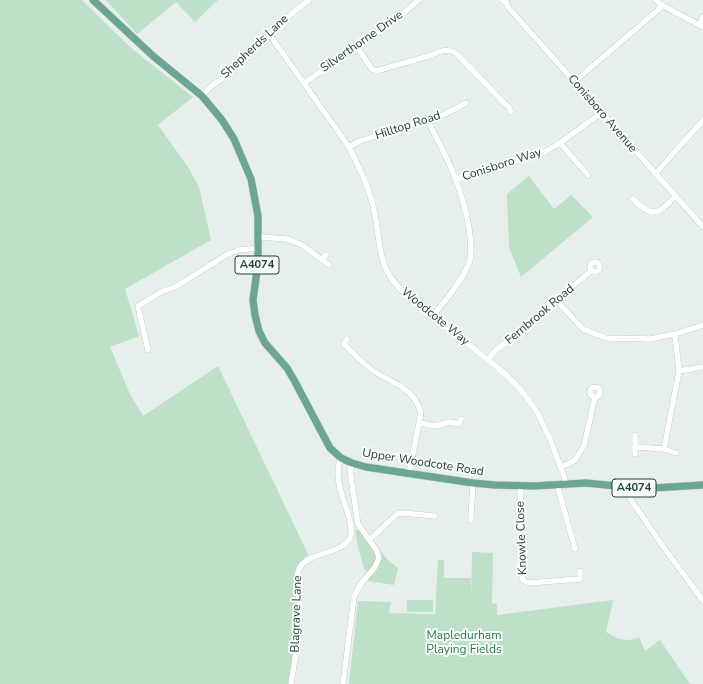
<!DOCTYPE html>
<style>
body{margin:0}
canvas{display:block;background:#e6efeb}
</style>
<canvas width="703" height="684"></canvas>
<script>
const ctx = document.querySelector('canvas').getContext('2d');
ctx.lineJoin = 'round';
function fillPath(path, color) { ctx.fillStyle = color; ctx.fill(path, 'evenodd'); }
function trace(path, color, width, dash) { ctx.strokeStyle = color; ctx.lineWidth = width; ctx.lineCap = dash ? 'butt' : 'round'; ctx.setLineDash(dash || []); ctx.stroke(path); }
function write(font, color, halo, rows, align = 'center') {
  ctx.font = font + ' "Nunito Sans",sans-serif'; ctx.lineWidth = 4; ctx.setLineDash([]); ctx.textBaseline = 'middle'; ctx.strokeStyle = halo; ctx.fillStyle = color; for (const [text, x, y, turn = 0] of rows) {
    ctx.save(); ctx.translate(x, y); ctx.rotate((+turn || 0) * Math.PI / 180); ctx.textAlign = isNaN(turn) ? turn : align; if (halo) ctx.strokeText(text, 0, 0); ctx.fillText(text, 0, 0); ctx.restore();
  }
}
fillPath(new Path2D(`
 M0,0h82l48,47 63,50 -35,28 30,42 11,20 12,53 -86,49 14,47 -29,11 20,47 13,22 75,-50 91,190 -4,1 -7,9v40l-8,78h-290z
 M106,0h112l-23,22 -19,-20 -39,32z
 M529,176l25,33 17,-14 22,22 -72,60 -12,-30 -2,-53z
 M360,529c6,9 19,22 16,33 -2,4 -6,7 -9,10l-3,-3 -7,-26 -2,-13z
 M379,549l8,10 11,9 -4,17 -28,-4c9,-14 16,-12 13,-32z
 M472,552l21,1 -1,50 5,1v11l116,-15 -7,32c11,7 20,11 33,5l6,14 15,-11 30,44h-341l9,-83 33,1 -2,11 46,1 3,-54h6v18h27v25z
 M407,600h26v12h-26z`), '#bfe0c8');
const minor = new Path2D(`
 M502,0l4,2 2,5 195,220
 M656,0l6,5 41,22
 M699,25l4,-8
 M269,34l80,113c10,20 20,40 25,63 8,36 1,55 31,84l83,66 16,13 17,17 15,20 14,29 14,37 2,7
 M357,47l15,22 4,2 56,-16c8,-4 16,-7 24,-2l49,51 4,3 2,5
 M574,82l84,-72 4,-5
 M304,83l80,-54 35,-29
 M202,96l8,-9 20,-14 61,-59 18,-14
 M427,120c19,34 35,68 42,107 1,12 4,25 0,36 -8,20 -23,36 -36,53
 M560,143l28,32
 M349,147l11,-6 83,-26 23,-12
 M655,174l48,-54
 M456,179l89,-27 15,-9 41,-30
 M633,199c20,20 24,15 42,-2
 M259,237l28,2 15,6 27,20
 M322,260l4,-5
 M590 267a5 5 0 1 1 10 0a5 5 0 1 1-10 0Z
 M557,301l26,28 23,9 44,1 25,-5 28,-9
 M675,334l4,37 -15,78 12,4
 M347,339l-3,5c10,10 20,21 33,29 19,12 37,15 44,40l-12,60
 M148,350l-10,-44 23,-14 14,-5 53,-33 11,-4 19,-2
 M488,360l7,-9 23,-18 74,-63
 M679,371l24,-4
 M590 392a5 5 0 1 1 10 0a5 5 0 1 1-10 0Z
 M420,423l16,3 13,-4 10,2 2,-5
 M636,447l28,2
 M635,454v-19
 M561,467l13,-6 10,-15 11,-49
 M557,484l18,65
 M520,486l2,90 1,4 5,3 52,-4v-8
 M627,487l1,6 3,7 31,45 41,56
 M471,520l2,-37
 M369,540l28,-26 5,-1 33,3
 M291,684c3,-20 7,-40 8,-61 1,-6 1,-12 1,-18 -1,-12 -6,-24 -1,-36 8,-18 47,-14 52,-34 1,-8 -1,-14 -3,-21 -5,-18 -15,-38 -7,-56
 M343,684l11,-87 6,-12 15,-18 4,-9 -2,-7 -19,-27 -8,-53 2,-8`);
const major = new Path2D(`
 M93,0l60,56 49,40 20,24 12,19 17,40 7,37v47l-5,37 2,15 4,16 6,12 22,25 7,12 36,68 11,10 11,5 14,4 107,16 22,2 39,1 52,-3 41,4 26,1 50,-3`);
trace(minor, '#a8b8b2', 6);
trace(major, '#c2cac8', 8);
trace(minor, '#fff', 5.5);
trace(major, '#6aa596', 7);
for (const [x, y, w] of [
 [257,265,44],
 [634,488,44]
]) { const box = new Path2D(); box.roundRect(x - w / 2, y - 9, w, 18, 3); ctx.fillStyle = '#f7fbf9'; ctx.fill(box); trace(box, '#24423a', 1); }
write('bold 11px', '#24423a', null, [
 ["A4074",257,265],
 ["A4074",634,488]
]);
write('12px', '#24423a', '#f7fbf9', [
 ["Silverthorne Drive",362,42,-35],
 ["Shepherds Lane",255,47,-43],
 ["Conisboro Avenue",602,114,49],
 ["Hilltop Road",408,126,-18],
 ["Conisboro Way",502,165,-18],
 ["Fernbrook Road",540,315,-40],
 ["Woodcote Way",435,317,39],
 ["Upper Woodcote Road",423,463,9],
 ["Knowle Close",522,538,-92],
 ["Blagrave Lane",297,614,-88]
]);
write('12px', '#2d7a4b', '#f7fbf9', [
 ["Mapledurham",464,636],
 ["Playing Fields",464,650]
]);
</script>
